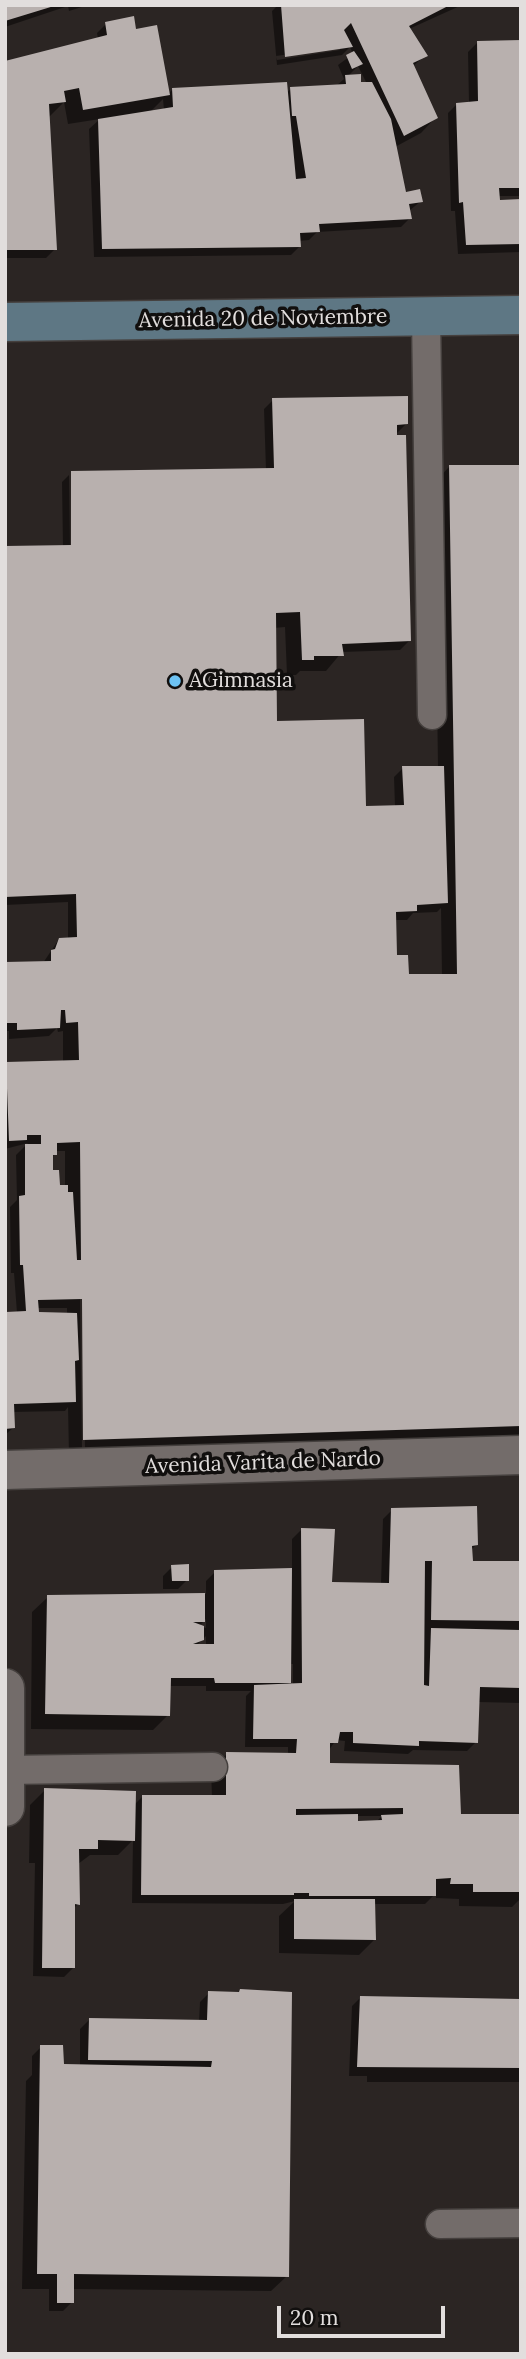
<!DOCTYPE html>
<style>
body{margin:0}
#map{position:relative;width:526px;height:2359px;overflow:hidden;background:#2b2523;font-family:Lora,serif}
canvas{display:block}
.frame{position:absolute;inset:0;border:7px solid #e2dedd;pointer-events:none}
.scale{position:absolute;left:277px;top:2306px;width:168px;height:32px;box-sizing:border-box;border:4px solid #e2dedd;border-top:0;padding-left:9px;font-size:21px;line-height:24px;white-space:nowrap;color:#e2dedd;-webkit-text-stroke:5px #110f0e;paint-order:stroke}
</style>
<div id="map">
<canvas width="526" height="2359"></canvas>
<div class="frame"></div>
<div class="scale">20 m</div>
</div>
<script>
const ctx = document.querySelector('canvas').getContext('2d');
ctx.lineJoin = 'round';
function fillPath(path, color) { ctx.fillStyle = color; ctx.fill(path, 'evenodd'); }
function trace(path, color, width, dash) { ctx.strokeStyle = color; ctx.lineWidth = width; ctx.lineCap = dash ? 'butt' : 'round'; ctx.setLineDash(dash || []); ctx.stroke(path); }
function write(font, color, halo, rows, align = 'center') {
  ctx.font = font + ' Lora,serif'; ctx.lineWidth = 7; ctx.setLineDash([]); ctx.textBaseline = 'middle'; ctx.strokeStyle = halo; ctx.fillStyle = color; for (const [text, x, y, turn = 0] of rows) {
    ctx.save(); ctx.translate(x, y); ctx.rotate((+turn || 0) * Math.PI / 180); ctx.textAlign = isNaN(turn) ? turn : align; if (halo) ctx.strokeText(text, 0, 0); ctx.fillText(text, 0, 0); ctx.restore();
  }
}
fillPath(new Path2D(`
 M5,5h83l-19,6 -1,-5 -63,21z
 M278,5h184l-53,24 17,26 -13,11 23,51 -15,16 -26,14 10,47 16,7 -12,10 1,7 -9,9 -84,5 -8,8 -10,1 1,5 -9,9 -197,2 -5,-128 11,-10 -32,5 -4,-22 -16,16 7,131 -9,9h-41v-195l93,-24 -1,-6 9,-9 28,4 34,66 4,-4 114,3 5,-4 45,-3 8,-7 -6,-14 15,-11 -3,-7 -8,8 -65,10 -5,-54zM340,47v3l-63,10 -1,-4zM358,66l8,16 -6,2 -12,-8zM163,99l1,11 -14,2z
 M521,41v155h-23v6l23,-1v51l-63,2 -3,-43h-4l-3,-98 9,-9 12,-1 -1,-51 9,-9z
 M273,400l133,24 -9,9 13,207 -10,10 -58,2 -16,19h-26l-4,4h-9l-2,-48 -11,1 1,95 90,85 30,-1 -1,-30 9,-9 35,-1 -4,-284 15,-16h72v973l-452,15 -1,-48 -3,4 -53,1 1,16 -8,7v-120l12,-2 -3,-40h-3l-1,-66 7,-7 -1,-45 12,-12 -23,6v-84l58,-3v-31l-5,1 -1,-4 -8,8 -40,3v-8h-4v-67l38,-1 16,-24h9v-37l-63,3v-357l58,-1 -1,-65 7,-7 1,72 196,-77 -2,-61zM441,908l1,68h-38l-8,-19 -2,-37h13l6,-7 24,-1zM54,1151h11v36h-7l-7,-16zM83,1295l2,154h-3l-2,-150zM37,1308h30v6h-30z
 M392,1510l85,34 -6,6v12l50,1v140l-43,-1 -2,40 -9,9 -54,-1 -5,4 -64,-3 1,-10 -9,-1 -7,10 -1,15 128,51 65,-1v83l-9,9 -53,-1v-7l-23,-1v-5l-11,11h-51v36l-15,15 -80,-2v-37l16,-15 -12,3 -151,-1 1,-63 -15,15h-28l-12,9v40l-5,5 1,58 -10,10 -31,-1 2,-113h-6l1,-58 15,-15 89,15 9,-9 69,1 -1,-28 16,-15 61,1v-8h-43l1,-51 5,-5h-45v-5h-38v29l-15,15 -122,-1 1,-117 16,-15 158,-3v-13l9,-9 77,-2v-31l9,-9 29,54h51l2,-65zM206,1619v9l-7,-2zM206,1636v10h-10zM290,1664h3v21h-6l3,-3zM356,1816h26l-6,6 -20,1z
 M172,1567l15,13 -9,9h-15v-13z
 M209,1993l78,283 -16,15 -199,-2v13l-9,9h-14v-22h-27l4,-208 6,-6v-19l9,-9 21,19h18v-37l9,-9 110,2 1,-20z
 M361,1997l160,4v81h-154v-6h-18l3,-70z`), '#0007');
fillPath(new Path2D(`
 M5,5h49v1l-49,15z
 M281,5h169l-41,21 19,30 -15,7 25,55 -34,18 -53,-113 -7,7 9,17 -68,10z
 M134,16l2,13 21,-4 13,70 -87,15 -4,-22 -15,3 2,11 -17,2 8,146h-52v-189l102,-26 -2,-13z
 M521,40v148h-22l1,12 21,-1v45l-55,1 -3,-43 -4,1 -3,-100 22,-2 -1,-60z
 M354,51l9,13 -11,5 -6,-14z
 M361,74v8h11l19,37 15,73 14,-3 3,13 -14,2 3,15 -93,5 1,8 -20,1 1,14 -199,2 -4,-130 75,-12 -1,-19 115,-6 9,97 10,-1 -10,-62h-4l-2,-29 56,-3 -1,-9z
 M408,396v28l-11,1v10h9l5,206 -69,3 2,12h-30v4h-12l-2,-48 -24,1 1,108 87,-2 2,87 38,-1 -2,-39h42l4,137 -31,2v6l-21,1 1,43h11l1,19h48l-8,-509h72v961l-438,14 -1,-141 -44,1 1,12 38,1 2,47 -4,1 1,41 -62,2 1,24 -10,1 1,-117 20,-1 -3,-46h-3l-1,-69 6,-1v-51h16v-9h-14v5l-18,1 -3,-79 73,-2 -1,-38 -12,1 -1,-13h-4l-1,18 -43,2v-7h-12v-61l46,-1v-11l4,-1 4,-11 18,-1 -1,-43 -71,3v-351l66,-1v-74l203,-3 -2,-70zM80,1142l1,118h-4l-4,-68h-5v-7h-8l-1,-15h-6v-15h4v-12z
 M477,1506l1,39 -6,1 1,15h48v60l-90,-1 1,-59h-7l-1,124 5,1 2,-58 90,2v58l-41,-1 -2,56 -59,-2v5l-66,-3v-11h-13l-2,11h-8v20l129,2 2,49h60v78h-48v-8h-23l1,-6 -15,1v17h-127v-3h-15v2h-153l1,-100h84v-43l70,1 1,-14h-44l1,-54 48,-2 -1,-155 34,1 -3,53 57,1 2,-75zM403,1808v6l-22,1 1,5 -24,1v-7l-62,1v-6z
 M189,1564v17h-17l-1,-16z
 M292,1568l-1,115h-76l-1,-5h-43l-1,38 -125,-2 2,-119 158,-2v29h-12l11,4v14l-11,4h21v-74z
 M44,1788l92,3 -1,50 -37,-1v9h-19l1,56 -5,-1v64h-33z
 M294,1899h81l1,41 -82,-1z
 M240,1989l52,3 -3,285 -215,-3v29h-17v-29h-20l3,-229h23l1,19 147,3 1,-6 -124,-1 1,-42 118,2 1,-29 31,1z
 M360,1996l161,3v69l-164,-1z`), '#b8b0ae');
const lane = new Path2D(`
 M426,316l6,399
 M6,1770l207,-3
 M440,2224l81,-1`);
const street = new Path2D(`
 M5,1470l516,-15
 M5,1688v119`);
const secondary = new Path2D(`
 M5,322l516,-7`);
trace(lane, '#45403e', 31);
trace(street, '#45403e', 41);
trace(secondary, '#45403e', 41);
trace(lane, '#736c6a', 28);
trace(street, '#736c6a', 38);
trace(secondary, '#5e7784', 38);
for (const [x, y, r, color] of [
 [175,681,7,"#6dc2f3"]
]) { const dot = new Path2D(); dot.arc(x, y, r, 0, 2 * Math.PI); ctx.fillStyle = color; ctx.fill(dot); trace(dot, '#110f0e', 2.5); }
write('21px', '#e2dedd', '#110f0e', [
 ["Avenida 20 de Noviembre",263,319,-1],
 ["Avenida Varita de Nardo",263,1463,-2]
]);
write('21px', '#e2dedd', '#110f0e', [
 ["AGimnasia",189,681]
], 'left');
</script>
